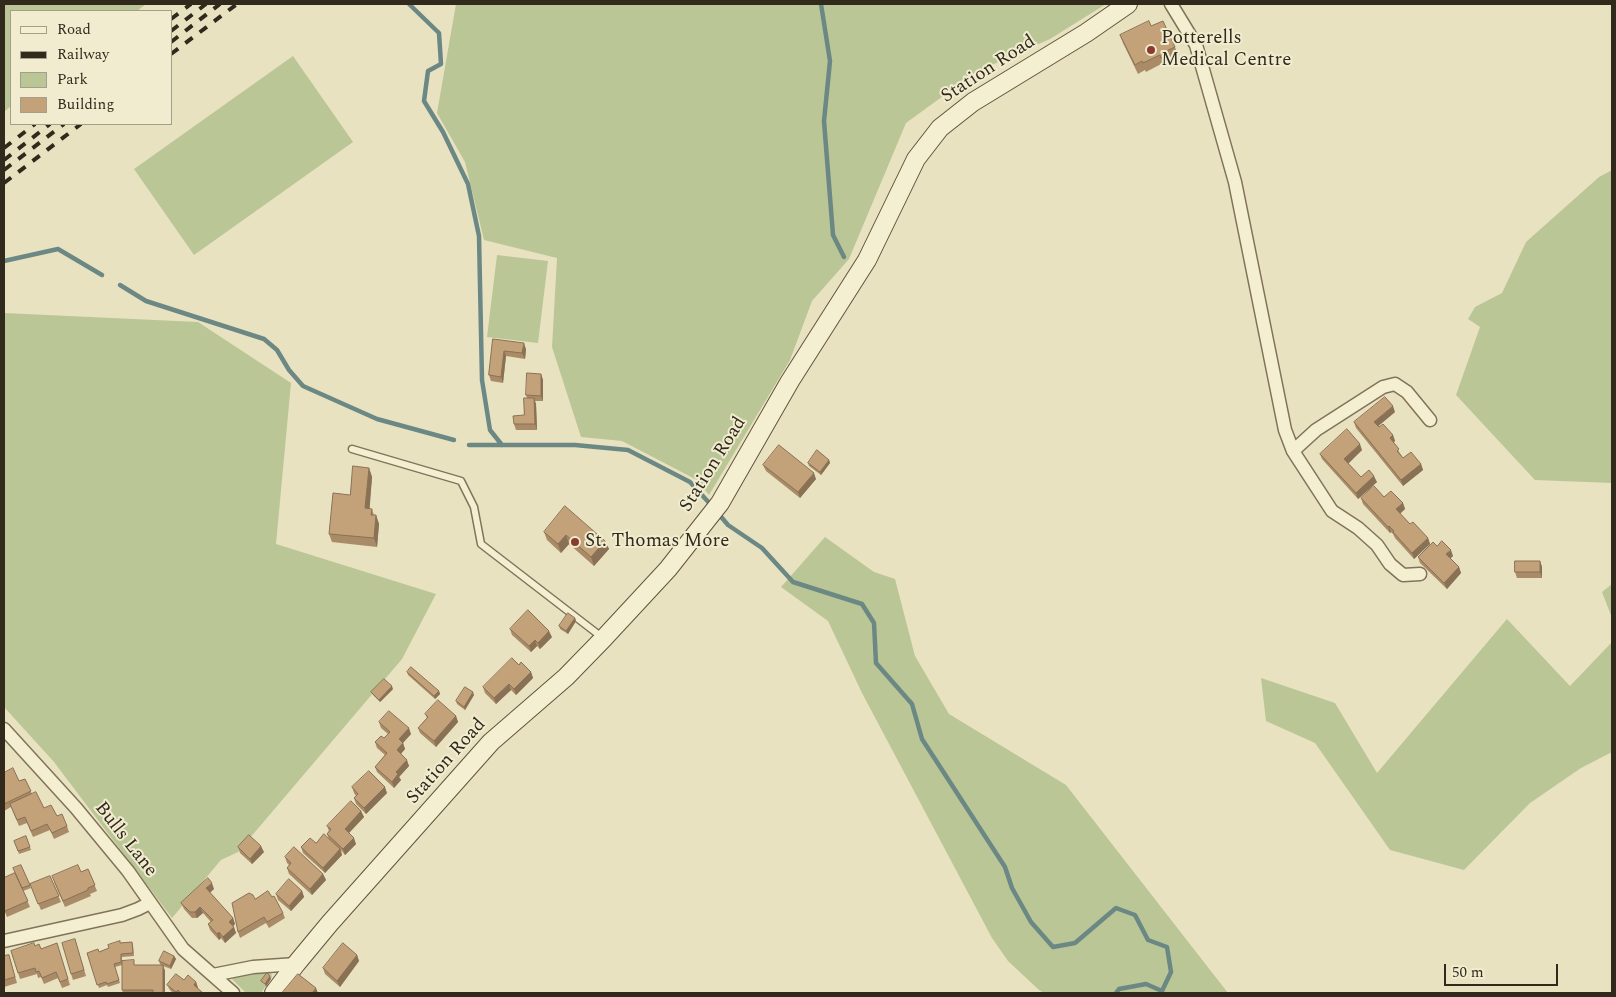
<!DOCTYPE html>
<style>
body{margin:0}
#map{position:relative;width:1616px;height:997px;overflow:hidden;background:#e9e2c0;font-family:Spectral,serif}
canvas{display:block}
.frame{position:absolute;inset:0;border:5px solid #32291d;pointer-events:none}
.legend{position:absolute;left:10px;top:10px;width:162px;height:115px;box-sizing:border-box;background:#f1eccf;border:1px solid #a59e88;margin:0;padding:6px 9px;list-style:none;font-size:15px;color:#32291d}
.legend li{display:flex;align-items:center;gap:10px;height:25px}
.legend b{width:25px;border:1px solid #a59e88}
.scale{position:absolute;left:1444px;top:964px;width:114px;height:22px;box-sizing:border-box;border:2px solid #32291d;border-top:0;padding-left:6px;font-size:15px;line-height:18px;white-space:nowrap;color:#32291d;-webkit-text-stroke:4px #f1eccf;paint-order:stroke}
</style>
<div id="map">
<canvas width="1616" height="997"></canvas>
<div class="frame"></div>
<ul class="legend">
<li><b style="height:6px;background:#f5efd2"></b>Road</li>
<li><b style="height:6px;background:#32291d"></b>Railway</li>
<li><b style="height:14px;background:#bac696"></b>Park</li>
<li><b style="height:14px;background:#c4a279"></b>Building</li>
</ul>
<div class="scale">50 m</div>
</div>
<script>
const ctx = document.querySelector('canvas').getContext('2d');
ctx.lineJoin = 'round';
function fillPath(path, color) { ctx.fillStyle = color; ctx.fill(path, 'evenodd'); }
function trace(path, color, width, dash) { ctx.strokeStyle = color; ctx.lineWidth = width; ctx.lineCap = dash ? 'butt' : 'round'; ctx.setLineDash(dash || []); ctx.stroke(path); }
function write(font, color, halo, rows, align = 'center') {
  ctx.font = font + ' Spectral,serif'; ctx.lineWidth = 4; ctx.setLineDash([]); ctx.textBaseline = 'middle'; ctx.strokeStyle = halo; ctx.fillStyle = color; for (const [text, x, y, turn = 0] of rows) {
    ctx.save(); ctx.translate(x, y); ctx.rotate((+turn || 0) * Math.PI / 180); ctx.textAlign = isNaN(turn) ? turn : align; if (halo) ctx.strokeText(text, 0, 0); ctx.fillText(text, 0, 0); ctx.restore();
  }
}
fillPath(new Path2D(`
 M4,4h142l-9,7h-126v95l-7,6z
 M456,4h650l-56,35 -74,33 -70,51 -57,136 -37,42 -22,59 -81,135 -12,-15 -75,-39 -41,-4 -29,-90 5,-89 -73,-18 -19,-78 -28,-49z
 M293,56l60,86 -159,113 -60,-86z
 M1612,170v313l-77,-3 -79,-85 24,-68 -12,-8 7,-12 27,-14 24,-51 73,-65z
 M497,255l51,6 -10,82 -51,-6z
 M4,313l194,9 93,61 -15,161 160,50 -34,65 -164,193 -17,8 -49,58 -118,-156 -50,-55z
 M825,537l49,35 21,7 20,77 34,58 117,71 162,208h-184l-5,-3 -31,-29 -16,-23 -130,-245 -34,-72 -47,-34z
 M1612,584v34l-10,-26z
 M1507,619l63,67 42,-44v110l-31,16 -51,35 -66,67 -74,-20 -75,-107 -49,-22 -5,-43 74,25 42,70z
 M271,972l1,5 -11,16h-15l-14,-14 3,-4z`), '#bac696');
trace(new Path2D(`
 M409,4l30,29 2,31 -13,7 -4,30 19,31 25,52 11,52 3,144 8,50 12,15
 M821,4l9,57 -6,60 9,114 11,22
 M4,261l54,-12 44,26
 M120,285l26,16 118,38 13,11 12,20 14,16 74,33 77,21
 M469,445h106l53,5 62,32 22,24
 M717,512l11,13 34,23 31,34 69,22 12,19 2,40 36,41 10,35 83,128 7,21 19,34 22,25 22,-4 41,-35 19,7 13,25 19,7 4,25 -9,19 -16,-7 -27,5 -3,4`), '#6b8885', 4.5);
const lane = new Path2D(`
 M352,449l109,32 13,26 7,37 122,94`);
const street = new Path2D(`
 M1171,4l25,41 39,137 50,248 8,21 39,60 26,17 19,17 13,19 13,11 17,-1
 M1293,451l23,-21 67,-43 12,-3 12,8 23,28
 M4,729l72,79 52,63 55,78 50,44
 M4,941l118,-26 16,-6 12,-6
 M213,975l40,-8 43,-3`);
const secondary = new Path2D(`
 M274,993l22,-29 34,-41 161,-181 75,-65 38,-39 64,-69 52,-66 70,-122 77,-121 49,-101 24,-31 33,-26 113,-69 42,-29`);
trace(lane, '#81735a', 9);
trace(street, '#81735a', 15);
trace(secondary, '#62543d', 20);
trace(lane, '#f5efd2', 6);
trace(street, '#f5efd2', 12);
trace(secondary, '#f5efd2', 18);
trace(new Path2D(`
 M171,19l20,-15
 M171,31l35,-27
 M171,42l49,-38
 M171,54l66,-50
 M4,148l31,-24
 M4,160l46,-36
 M4,170l60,-46
 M4,183l77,-59`), '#32291d', 4, [9, 9]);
fillPath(new Path2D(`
 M1151,26l24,21 3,9 -8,4 1,3 -7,4 -1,-4 -17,9 -1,-2 -7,4 -15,-31 -3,-8z
 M493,339l33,10 -1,10 -19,-3 -3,27 -12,-2 -2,-6z
 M541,374l2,6v21h-8l1,3 1,26h-21l-2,-6 10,-9 3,-17 -1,-3z
 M1395,412l-17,14 15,9 2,6 -2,1 10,16 18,6 2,6 -20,16 -47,-58 -2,-6z
 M1362,450l-14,13 13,14 16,5 -19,17 -36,-40 -2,-5z
 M829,460l1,3 -9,12 -12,-9 -1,-3z
 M763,465l53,14 -16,19 -34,-27z
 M369,468l3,9 -3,32h3l2,6h2l3,9 -2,23 -45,-5 -3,-8 21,-39z
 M1361,498l42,5 2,6 -5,5 10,10 18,14 2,6 -16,15 -19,-21 -2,-4 -2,-2 -1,1 -27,-29z
 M544,532l61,9 4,8 -15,17 -25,-22 -8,9 -14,-13z
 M1437,546l16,10 -3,2 9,9 2,6 -14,16 -27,-26 -2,-6z
 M1540,561l2,6v11h-25l-2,-6z
 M575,618l1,3 -8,13 -8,-5 -1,-3z
 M510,629l42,8 -12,12 -3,-3 -6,6 -19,-17z
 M519,665l12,7 2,6 -17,17 -5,-5 -15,14 -11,-11 -2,-6z
 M407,672l32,19 1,3 -5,5 -27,-24z
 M393,689l-13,13 -7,-7 -2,-3z
 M474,695l-9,15 -8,-6 -1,-3z
 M425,714l31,2 2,6 -22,25 -16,-14 -2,-5 9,-10z
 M379,722l32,12 -8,9 2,6 -4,5 8,12 -10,11 2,3 -7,8 -17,-16 -2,-5 10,-12 -8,-7 -2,-6 9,-4 4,-4 -7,-6z
 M4,773l15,8 6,-2 7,15 12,14 13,8 10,10 2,6 -15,7 -4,-9 -17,7 -6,-14 -8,3 -8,-19 -7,4z
 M352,787l35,6 -21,21 -10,-10 -2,-6 2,-2 -2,-3z
 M361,811l3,6 -15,16 7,11 -11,11 -4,-5 1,5 -17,18 -22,-20 -2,-6 28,-8 -2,-5 2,-3 -2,-5z
 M26,836l5,14 -12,4 -5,-13z
 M238,847l26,5 -12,12 -12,-11z
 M285,857l38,17 3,6 -14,15 -23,-21 -2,-6 2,-3 -2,-2z
 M21,865l10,23 -8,3 7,16 -23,10 -3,-7v-32l11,-5z
 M88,869l9,22 -7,3 1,2 -26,11 -11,-25z
 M50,876l11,26 -20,8 -11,-26z
 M214,889l-4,4 23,25 2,6 -2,2 3,7 -11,10 -4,-5 -2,2 -9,-10 -2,-6 3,-2 -8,-9 -6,5h-5l-8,-9 -3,-6z
 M302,891l2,6 -13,14 -13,-11 -2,-6z
 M272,897l11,16 2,5 -16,10 -3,-5 -26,15 -2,-6 17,-33z
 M75,939l11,37 -13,4 -2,-6z
 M132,942l1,3 1,11 -12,1v8l-7,2 5,16 -12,4 -1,-2 -8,3 -12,-35 12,-1 10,-4 11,-5z
 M57,943l13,42 -8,3 -4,-10 -14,6 -3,-7 -3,1 -1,-4 -17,5 -9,-28 24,-5 6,3z
 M9,955l8,28 -13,4v-31z
 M357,955l2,6 -19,26 -15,-13 -2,-6z
 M174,956l2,3 -5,10 -8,-3 2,5v22h-42l-1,-3 13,-25h26l-1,-1 -1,-3z
 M184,980l12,2 2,6v1l5,4h-30l-3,-3 -3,-5z`), '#a98b68');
fillPath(new Path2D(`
 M524,343l2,6 -1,10 -3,-6z
 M504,351l2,5 -3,27 -2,-6z
 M541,374l2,6v21l-2,-5z
 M534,398l2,6 1,26 -2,-6z
 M1393,406l2,6 -19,16 -2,-6z
 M1393,435l2,6 -3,3 -2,-6z
 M1360,444l2,6 -15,15 -3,-6z
 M829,460l1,3 -9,12 -1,-3z
 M1421,464l2,6 -20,16 -2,-6z
 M369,468l3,9 -3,40 -4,-9z
 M814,473l2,6 -16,19 -2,-6z
 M1374,476l3,6 -19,17 -2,-6z
 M1403,503l2,6 -7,6 -2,-6z
 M376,515l3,9 -2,23 -3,-9z
 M1389,526l2,6 -1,1 -2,-6z
 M566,535l3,9 -8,9 -3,-9z
 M1428,538l2,6 -16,15 -2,-6z
 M605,541l4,8 -15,17 -3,-9z
 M1451,550l2,6 -4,4 -3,-6z
 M1540,561l2,6v11l-2,-6z
 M1459,567l2,6 -14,16 -3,-6z
 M575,618l1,3 -8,13 -2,-3z
 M549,631l3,6 -12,12 -2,-6z
 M535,640l2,6 -6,6 -2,-6z
 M531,672l2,6 -17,17 -2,-6z
 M509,684l2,6 -15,14 -2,-6z
 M392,686l1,3 -13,13 -1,-2z
 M439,691l1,3 -5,5 -1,-3z
 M473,692l1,3 -9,15 -1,-3z
 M456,716l2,6 -22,25 -2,-6z
 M409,728l2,6 -10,11 -2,-6z
 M403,743l2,6 -6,7 -2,-6z
 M407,760l2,6 -10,11 2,3 -7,8 -2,-6 4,-10z
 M385,787l2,6 -21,21 -2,-6z
 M361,811l3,6 -17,18 -2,-6z
 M354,838l2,6 -11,11 -2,-6z
 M261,846l3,6 -12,12 -2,-5z
 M340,849l2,6 -17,18 -2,-5z
 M323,874l3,6 -14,15 -2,-6z
 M212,883l2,6 -6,5 -2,-6z
 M302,891l2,6 -13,14 -2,-5z
 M200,907l3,6 -6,5 -2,-6z
 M233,918l2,6 -4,4 -2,-6z
 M234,927l2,6 -11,10 -2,-6z
 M219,932l2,6 -2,2 -2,-6z
 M357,955l2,6 -19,26 -3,-6z
 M174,956l2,3 -5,10 -1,-3z
 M163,965l2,6v22h-2z
 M270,976l1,3 -5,8 -1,-3z
 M196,982l2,6 -2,3 -2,-6z
 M316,988l2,5h-6z`), '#897155');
const building = new Path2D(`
 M1149,21l2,5 12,-5 12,26 -9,4 2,4 -7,3 -1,-3 -17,8 -1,-2 -7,4 -15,-30z
 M493,339l31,4 -2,10 -18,-2 -3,26 -12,-2z
 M527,373l14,1v22l-15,-1z
 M1385,397l8,9 -19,16 5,5 4,-3 10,11 -3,3 9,11 -2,2 6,7 8,-6 10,12 -20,16 -47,-58z
 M524,398h10l1,26h-21l-1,-8 11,-1z
 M1347,429l13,15 -16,15 17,18 8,-7 5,6 -18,17 -36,-39z
 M779,445l35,28 -16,19 -35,-27z
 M817,450l12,10 -9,12 -12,-9z
 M353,466l16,2 -4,40 7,1 -1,6h5l-2,23 -45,-4 4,-41 17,2z
 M1374,486l10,11 7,-6 12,12 -7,6 14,15 3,-2 15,16 -16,15 -19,-21 1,-1 -5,-5 -1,1 -27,-29z
 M565,506l40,35 -14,16 -25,-22 -8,9 -14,-12z
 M1442,541l9,9 -5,4 13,13 -15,16 -26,-26 15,-15 4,4z
 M1515,561h25v11h-25z
 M528,610l21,21 -11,12 -3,-3 -6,6 -19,-17z
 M568,613l7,5 -9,13 -7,-5z
 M512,658l7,7 2,-3 10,10 -17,17 -5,-5 -15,14 -11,-11z
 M411,667l28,24 -5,5 -27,-24z
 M384,679l8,7 -13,14 -8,-8z
 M465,687l8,5 -9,15 -8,-6z
 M438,700l18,16 -22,25 -16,-13 10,-11 -3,-3z
 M389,711l20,17 -10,11 4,4 -6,7 10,10 -11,12 2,2 -6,8 -17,-15 12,-14 -12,-11 6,-6 3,2 6,-6 -11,-10z
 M13,768l6,13 6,-2 6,12 -27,13v-31z
 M369,771l16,16 -21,21 -10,-10 4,-4 -6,-7z
 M36,792l8,16 7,-3 6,11 5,-2 5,12 -15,7 -5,-9 -16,7 -6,-14 -8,3 -7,-16z
 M351,801l10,10 -16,18 9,9 -11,11 -16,-15 4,-5 -4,-3z
 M324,834l16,15 -17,19 -22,-21 9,-9 6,5z
 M249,835l12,11 -11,13 -12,-12z
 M26,836l4,11 -12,4 -4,-10z
 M294,847l29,27 -13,15 -23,-21 4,-5 -6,-6z
 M21,865l9,20 -8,3 -9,-20z
 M78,865l3,7 7,-3 7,16 -7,3v2l-25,11 -11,-25z
 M15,873l13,28 -23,10 -1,-2v-31z
 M50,876l9,20 -21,8 -8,-20z
 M208,878l4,5 -6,5 27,30 -4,4 5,5 -11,10 -4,-5 -2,2 -9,-10 5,-4 -13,-13 -5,5h-5l-9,-9z
 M289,879l13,12 -13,15 -13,-12z
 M268,891l4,6 2,-1 9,17 -16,9 -3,-5 -26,15 -6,-29 17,-10 4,2 2,4z
 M75,939l9,31 -13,4 -9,-31z
 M120,941v2l12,-1 1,11 -12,1v8l-7,2 5,16 -12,4 -1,-2 -9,3 -10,-32 11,-4 1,3 10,-4 -1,-3z
 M34,943l1,3 4,-2 2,5 16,-6 11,36 -8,3 -4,-10 -14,6 -3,-7 -3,1 -1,-4 -17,5 -7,-22z
 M343,943l14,12 -20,26 -14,-13z
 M164,951l10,5 -4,10 -11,-5z
 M9,955l6,22 -11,3v-24z
 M134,960v5h29v28h-10v-3h-31v-29z
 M267,973l3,3 -5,8 -4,-3z
 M176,974l8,6 4,-5 8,7 -2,3 9,8h-22l-3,-3 -2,2 -9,-7z
 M298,974l18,14 -4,5h-30z`);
fillPath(building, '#c4a279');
trace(building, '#897155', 1);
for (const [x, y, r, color] of [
 [1151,50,5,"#8a3a2f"],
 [575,542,5,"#8a3a2f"]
]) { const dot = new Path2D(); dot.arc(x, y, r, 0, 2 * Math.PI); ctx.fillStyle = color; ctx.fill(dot); trace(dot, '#f1eccf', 2); }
write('19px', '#32291d', '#f1eccf', [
 ["Potterells",1161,39],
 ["Medical Centre",1161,61],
 ["St. Thomas More",585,542]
], 'left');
write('19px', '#32291d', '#f1eccf', [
 ["Station Road",989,70,-33],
 ["Station Road",714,465,-58],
 ["Station Road",447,762,-48],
 ["Bulls Lane",125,840,52]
]);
</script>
